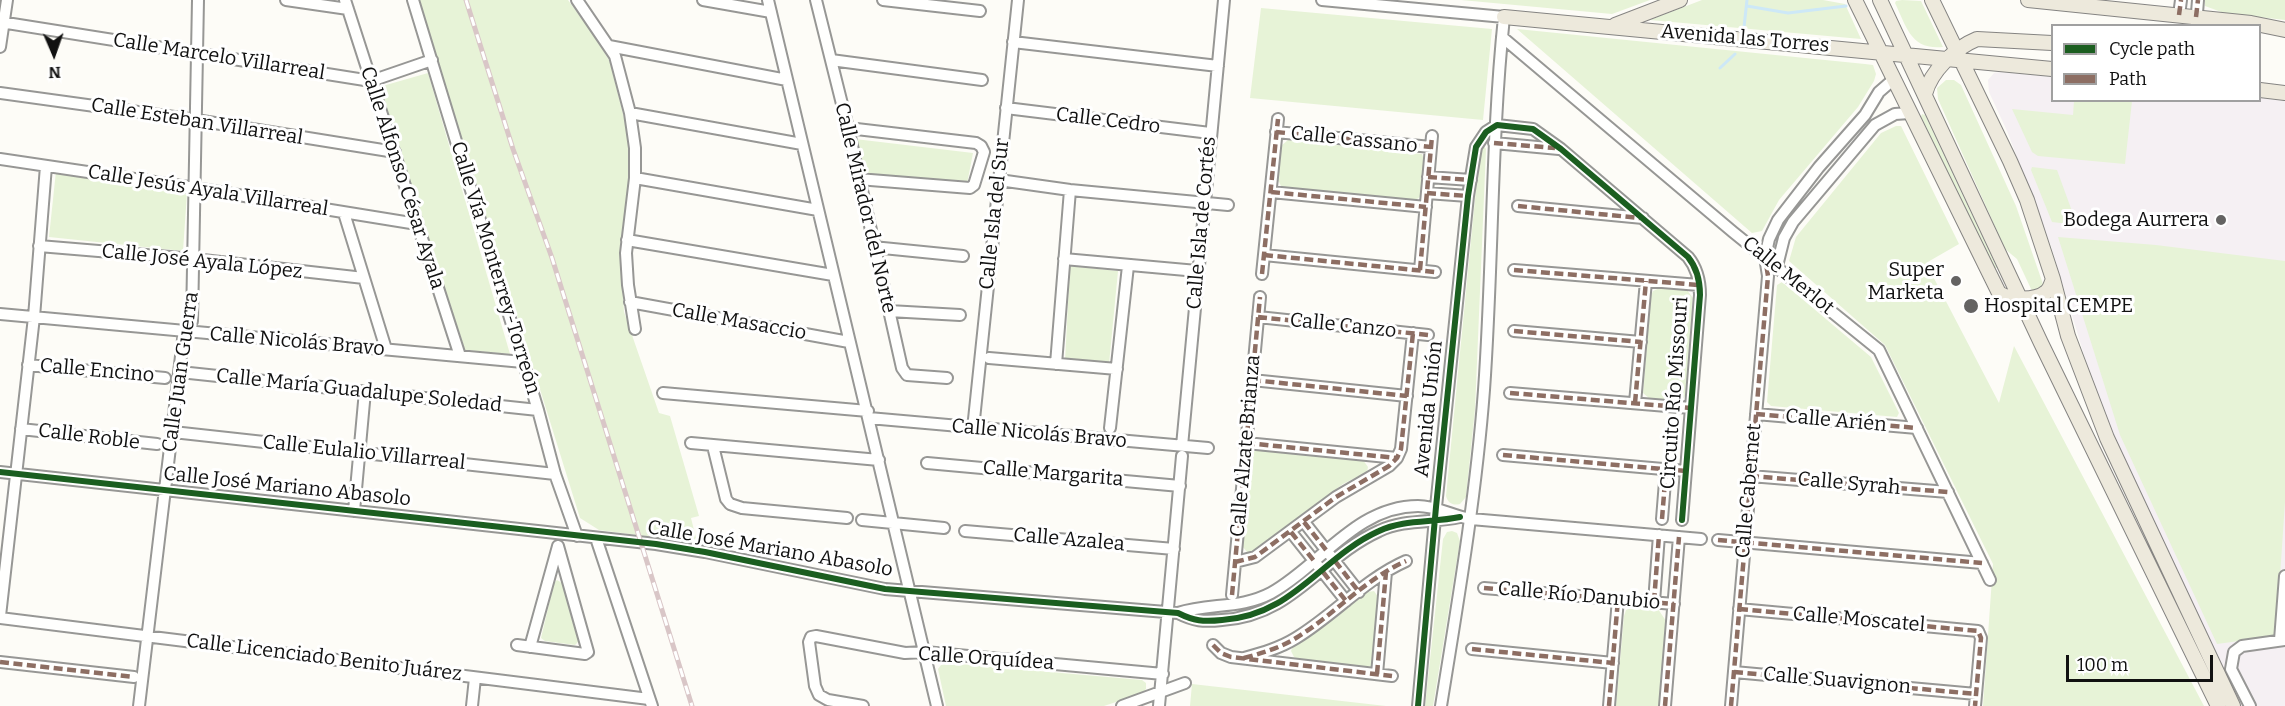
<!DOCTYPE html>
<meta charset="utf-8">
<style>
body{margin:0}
#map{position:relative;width:2285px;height:706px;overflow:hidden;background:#fdfcf7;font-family:Bitter,serif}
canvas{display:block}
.legend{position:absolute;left:2051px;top:24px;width:210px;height:78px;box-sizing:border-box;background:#fff;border:2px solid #a0a0a0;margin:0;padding:8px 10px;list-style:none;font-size:18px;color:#111}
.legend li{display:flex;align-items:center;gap:12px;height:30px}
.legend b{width:30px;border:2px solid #a0a0a0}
.north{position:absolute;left:24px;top:24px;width:60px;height:60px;-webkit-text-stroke:4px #fff;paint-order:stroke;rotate:178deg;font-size:16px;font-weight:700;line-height:24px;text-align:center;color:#111}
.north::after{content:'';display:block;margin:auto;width:21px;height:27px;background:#111;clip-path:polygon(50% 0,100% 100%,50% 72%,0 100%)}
.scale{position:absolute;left:2066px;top:655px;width:147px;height:27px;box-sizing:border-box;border:3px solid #111;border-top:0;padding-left:8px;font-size:18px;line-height:21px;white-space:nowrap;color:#111;-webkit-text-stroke:4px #fff;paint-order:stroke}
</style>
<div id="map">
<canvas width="2285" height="706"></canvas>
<ul class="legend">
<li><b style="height:8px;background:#1b5e20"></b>Cycle path</li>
<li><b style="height:8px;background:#8d6e63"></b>Path</li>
</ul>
<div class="north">N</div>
<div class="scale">100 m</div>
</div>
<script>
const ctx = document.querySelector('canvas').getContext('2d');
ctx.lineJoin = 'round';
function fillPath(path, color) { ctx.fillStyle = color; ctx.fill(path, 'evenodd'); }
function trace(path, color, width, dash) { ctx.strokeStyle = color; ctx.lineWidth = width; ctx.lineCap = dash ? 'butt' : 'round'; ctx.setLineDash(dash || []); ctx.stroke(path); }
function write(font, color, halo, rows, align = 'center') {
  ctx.font = font + ' Bitter,serif'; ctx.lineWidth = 6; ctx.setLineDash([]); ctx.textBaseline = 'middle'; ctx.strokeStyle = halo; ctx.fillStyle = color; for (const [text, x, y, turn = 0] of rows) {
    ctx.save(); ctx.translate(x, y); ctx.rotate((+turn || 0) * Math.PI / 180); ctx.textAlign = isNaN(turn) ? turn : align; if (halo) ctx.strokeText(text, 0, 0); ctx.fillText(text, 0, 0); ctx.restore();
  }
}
fillPath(new Path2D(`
 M2001,72l51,5v23h208v-2l25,3v605h-47l-125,-266 -18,-49 -44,-145 -44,-115 -18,-39 -1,-12 6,-7z`), '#f5f0f3');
fillPath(new Path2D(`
 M419,0h149l27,37 15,25 14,56 5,29v29l-9,72 4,64 35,101 11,3 29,100 -8,2 5,20 -5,4 -92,-12 -19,-12z
 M1461,0h189l-38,14z
 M1702,0h121l22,4 16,35 -211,-19z
 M1902,0l19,1 22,46c-32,3 -36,-19 -48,-44l1,-2z
 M2205,0h80v20l-61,-7 -19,-7z
 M1261,8l231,21 -9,91 -233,-22z
 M1517,29l348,35 8,1 3,9 -2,7 -16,26 -79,93 -17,31 -10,2z
 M428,73l82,281 -45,-4 -86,-263z
 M1946,80h8l7,5 55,121 28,81 -12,4 -15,-32 -12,-10 -67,-150 -1,-11z
 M2074,101h58l-7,63 -87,-8 -6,-4 -20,-43 61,6z
 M1922,114l3,1 72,153h-3l-73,-151z
 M1896,126h5l58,118 -33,19 73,140 15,-57 190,360h-221l10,-142 -108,-219 -96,-84 7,-24 85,-104z
 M855,139l118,14 -6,31 -103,-9z
 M1288,140l134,14 2,6 -4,37 -6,4 -132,-13 -4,-8 3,-34z
 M1484,146l2,3 -11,260 -9,88 -6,7c-7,2 -12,-1 -14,-8l34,-348z
 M2032,167l25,3 20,55 -25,-3 -21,-52z
 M56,171l131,22 -4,58 -134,-14z
 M2058,237l98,8 129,16v241l-9,134 -59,8 -97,-209z
 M1070,266l48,5 -9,93 -44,-3z
 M1782,282l89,75 28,56 -2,4 -126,-11 -4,-4 10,-117z
 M1660,288l27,2 6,8 -7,96 -2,4 -7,3 -27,-2 -7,-6 8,-98 2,-4z
 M1261,450l102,10 5,7 -1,5 -24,12 -90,68 -5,1 -6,-7 9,-90 4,-6z
 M1452,531l5,2 3,8 -27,165h-8l18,-167 4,-7z
 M557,580l5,3 18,57 -5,5 -30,-4 -4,-3 13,-55z
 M1374,591l5,7 -6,63 -2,5 -6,1 -66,-7 -5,-3 -3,-6 2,-5 29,-18 46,-36z
 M1633,607l25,2 8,12 -7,85h-43l8,-90 2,-6z
 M947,663l195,17 4,3v6l-3,4 -39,13h-158l-8,-37 3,-4z
 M1192,684l194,22h-196z`), '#e7f3d7');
trace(new Path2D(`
 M1747,6l41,7 58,-7
 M1744,27l3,-27
 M1720,68l15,-14`), '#cde8f7', 3);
const minor = new Path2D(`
 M286,0l62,9
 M345,0l115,356
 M413,0l125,410 17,64 22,62
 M577,0l38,56 15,57 5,35v30l-9,75 2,32 7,44
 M703,0l68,12
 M768,0l169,706
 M816,0l32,128 54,240 5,7 40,3
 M883,0l97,11
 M1322,0l182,17c-13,124 -11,249 -20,373 -8,106 -26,211 -43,316
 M2179,15l2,-15
 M0,22l371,59 61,-21
 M2196,26l2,-26
 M1502,37l231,195 146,118 111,230
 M1013,42l205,24
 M609,46l178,34
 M0,47l7,-47
 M831,60l151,20
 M0,93l196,27 199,32
 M1006,108l204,25
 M630,113l172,31
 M848,128l128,15 5,3 3,6 -10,33 -4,3 -112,-9
 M1276,132l155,15
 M1494,143l65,6
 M0,159l195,29 222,36
 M1428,177l43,3
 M635,178l183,32
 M999,180l71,10 158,15
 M1271,192l155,15
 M1427,193l41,3
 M1518,206l125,12
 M344,213l42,136
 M627,240l206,35
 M39,246l155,13 170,19
 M873,247l90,9
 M1264,255l171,17
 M1064,259l133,12
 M1774,269l3,-3 7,-28 9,-16 82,-97 20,-11 15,-1
 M1420,270l12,-134
 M1514,270l185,15
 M1262,274l16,-155
 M630,302l219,40
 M889,311l71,4
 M0,314l523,48
 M1258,317l170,18
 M1514,331l127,11
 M989,358l128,11
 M1056,364l14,-174
 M28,365l137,13
 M180,372l358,38
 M1252,380l155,16
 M663,393l205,18
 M1510,393l181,15
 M1635,403l11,-122
 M1756,414l161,14
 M869,418l339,30
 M1110,428l18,-162
 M21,429l136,15
 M973,429l45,-429
 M173,432l382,42
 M691,443l188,17
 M1246,443l151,15
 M713,446l13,53 4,5 12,4 105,10
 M1182,446l42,-446
 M1503,455l183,16
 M927,463l253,23
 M0,472l656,72 49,8 180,37 293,24c16,8 25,9 44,7 71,-4 99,-63 157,-89 25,-12 53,-8 81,-14
 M1750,476l198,16
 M354,511l11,-120
 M1662,519l4,-50
 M862,520l82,8
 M1304,522l55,70
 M965,531l209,18
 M1291,532l55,69
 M596,538l56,168
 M1718,540l264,23
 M1235,562l20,-5 81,-60 53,-31 8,-8 4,-9 12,-116
 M1484,588l190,16
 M1232,595l28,-298
 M1654,602l5,-67
 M1739,609l239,22 3,7 -6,68
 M1178,613c31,-10 63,-4 93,-20 49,-27 85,-87 147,-87 19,0 34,10 53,13l230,20
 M0,616l34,-299 12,-151
 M0,618l649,81
 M2280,640l5,-64
 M517,645l68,9 3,-2 -30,-106
 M1213,645l8,8 10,4 161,19
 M530,647l28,-101
 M1472,649l141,14
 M1244,658c18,-5 36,-10 52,-20 38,-23 69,-59 110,-77
 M0,662l134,15
 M1734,672l242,22
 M1377,674l9,-102
 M139,706l45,-375 8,-10 6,-321
 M472,706l3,-28
 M863,706l-35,-6 -9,-5 -4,-9 -6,-44 2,-5 5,-1 89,17 20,-1 238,22
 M1122,706l63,-23
 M1159,706l23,-250
 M1418,706l18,-199 32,-311 8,-49 10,-15 11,-7 36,4 28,20 127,108c9,11 12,23 12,38l-18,225
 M1609,706l9,-107
 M1665,706l14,-169
 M1731,706l37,-430 -3,-19 4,-18 9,-19 41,-53 46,-52 14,-23 15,-13
 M2250,706l-19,-37 3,-17 8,-6 43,-6`);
const major = new Path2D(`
 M1855,0l144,293c10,7 37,8 47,-1 4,-3 5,-8 7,-13
 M1880,0l161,343 177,363
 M1932,0l78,161 17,39 26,79 15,57 39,102 126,268
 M2028,0l223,23 34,7
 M1504,17l548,52
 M1615,25l65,-25
 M2260,90l25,3
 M1925,94c6,-23 30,-46 52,-55l75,4`);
trace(minor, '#979795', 14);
trace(major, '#858482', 16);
trace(minor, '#fffffe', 10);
trace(major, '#ede9dc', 14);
const rail = new Path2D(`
 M466,0l47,149 39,109 140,448`);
trace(rail, '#d9c6c7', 5);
trace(rail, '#fff', 3, [9]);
trace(new Path2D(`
 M2179,15l2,-15
 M2196,17l2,-17
 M1276,132l155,15
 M1494,143l61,5
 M1428,177l43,3
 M1271,192l155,15
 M1427,193l41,3
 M1518,206l122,12
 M1264,255l171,17
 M1420,270l12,-134
 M1514,270l185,15
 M1262,274l16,-155
 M1258,317l170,18
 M1514,331l127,11
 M1252,380l155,16
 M1510,393l181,15
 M1635,403l11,-122
 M1756,414l161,14
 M1246,443l151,15
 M1503,455l183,16
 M1750,476l198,16
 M1662,519l4,-50
 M1304,522l22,28
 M1291,532l23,29
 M1718,540l264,23
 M1335,561l24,31
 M1235,562l20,-5 81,-60 53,-31 8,-8 4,-9 12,-116
 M1323,572l23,29
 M1484,588l190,16
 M1232,595l28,-298
 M1654,602l5,-67
 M1739,609l239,22 3,7 -6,68
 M1213,645l8,8 10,4 161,19
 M1472,649l141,14
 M1244,658c18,-5 36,-10 52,-20 38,-23 69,-59 110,-77
 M0,662l134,15
 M1734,672l242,22
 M1377,674l9,-102
 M1609,706l9,-107
 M1665,706l14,-169
 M1731,706l37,-430 -3,-19`), '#8d6e63', 4.5, [9, 4.5]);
trace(new Path2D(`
 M0,472l656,72 49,8 180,37 293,24c16,8 25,9 44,7 71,-4 99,-63 157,-89 25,-12 53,-8 81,-14
 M1418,706l18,-199 32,-311 8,-49 10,-15 11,-7 36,4 28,20 127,108c9,11 12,23 12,38l-18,225`), '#1b5e20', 6);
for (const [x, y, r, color] of [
 [2221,220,6,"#646362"],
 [1956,281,6,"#646362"],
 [1971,306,8,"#646362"]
]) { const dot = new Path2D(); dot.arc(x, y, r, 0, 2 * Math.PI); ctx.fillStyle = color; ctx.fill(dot); trace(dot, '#fff', 2); }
write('20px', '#111', '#fff', [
 ["Avenida las Torres",1745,39,5],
 ["Calle Marcelo Villarreal",219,57,9],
 ["Calle Cedro",1108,121,7],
 ["Calle Esteban Villarreal",197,122,9],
 ["Calle Cassano",1354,140,6],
 ["Calle Alfonso César Ayala",402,178,72],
 ["Calle Jesús Ayala Villarreal",208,191,9],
 ["Calle Mirador del Norte",865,208,77],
 ["Calle Isla del Sur",995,214,-84],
 ["Calle Isla de Cortés",1202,223,-85],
 ["Calle José Ayala López",202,262,6],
 ["Calle Vía Monterrey-Torreón",495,268,73],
 ["Calle Merlot",1788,276,39],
 ["Calle Masaccio",739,322,10],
 ["Calle Canzo",1343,326,6],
 ["Calle Nicolás Bravo",297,342,5],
 ["Calle Encino",97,371,5],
 ["Calle Juan Guerra",181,372,-82],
 ["Calle María Guadalupe Soledad",359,391,6],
 ["Circuito Río Missouri",1675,393,-86],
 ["Avenida Unión",1429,409,-84],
 ["Calle Arién",1836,421,5],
 ["Calle Nicolás Bravo",1039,434,5],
 ["Calle Roble",89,437,7],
 ["Calle Alzate Brianza",1246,446,-85],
 ["Calle Eulalio Villarreal",364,453,6],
 ["Calle Margarita",1053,474,5],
 ["Calle Syrah",1849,484,5],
 ["Calle José Mariano Abasolo",287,487,6],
 ["Calle Cabernet",1749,491,-85],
 ["Calle Azalea",1069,540,5],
 ["Calle José Mariano Abasolo",770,549,10],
 ["Calle Río Danubio",1579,596,5],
 ["Calle Moscatel",1859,620,5],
 ["Calle Licenciado Benito Juárez",324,658,7],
 ["Calle Orquídea",986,659,4],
 ["Calle Suavignon",1837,681,5]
]);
write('20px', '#111', '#fff', [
 ["Bodega Aurrera",2209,220],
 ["Super",1944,270],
 ["Marketa",1944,293],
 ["Hospital CEMPE",1984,306,"left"]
], 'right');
</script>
